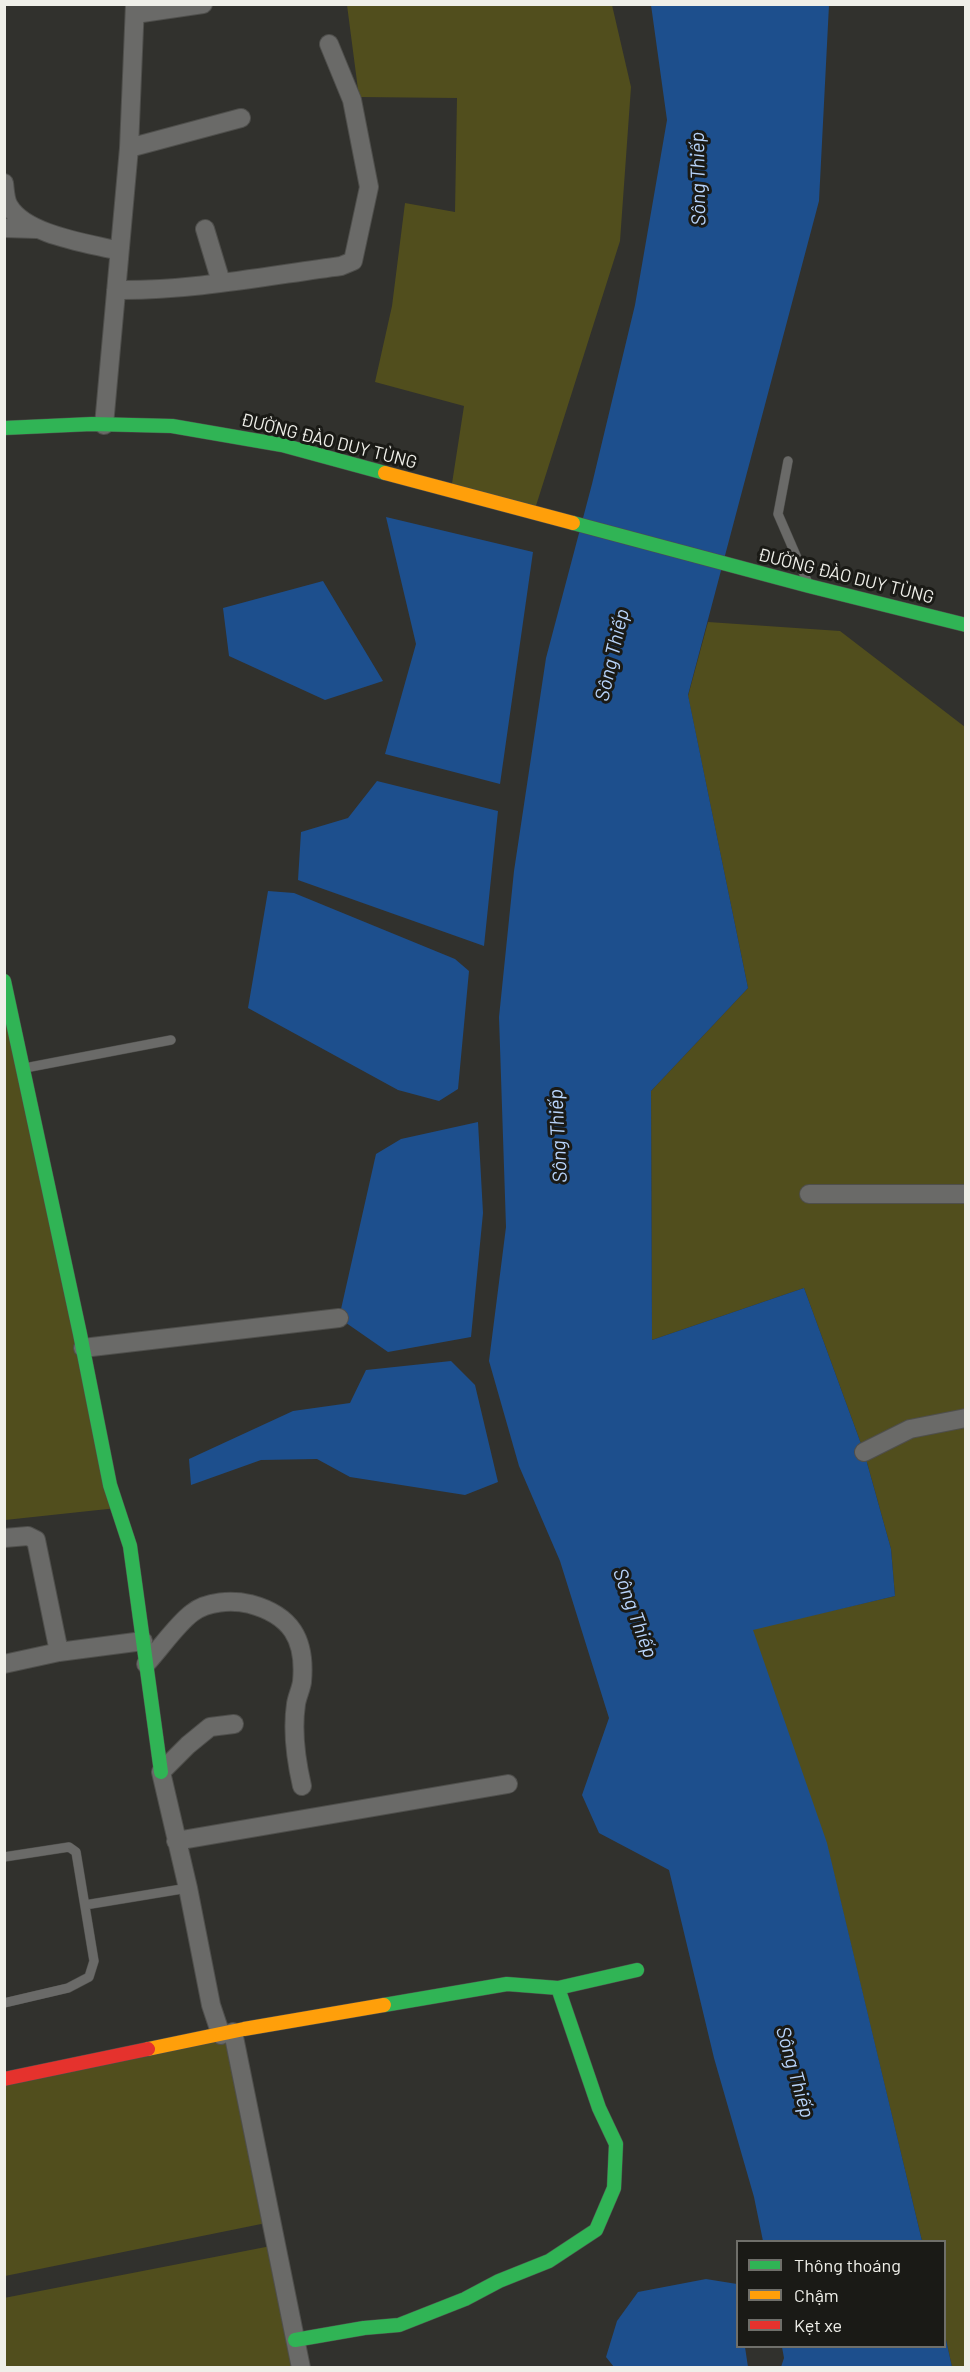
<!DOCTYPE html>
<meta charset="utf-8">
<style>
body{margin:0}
#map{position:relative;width:970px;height:2372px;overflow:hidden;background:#31312d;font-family:Barlow,sans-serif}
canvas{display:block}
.frame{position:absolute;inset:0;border:6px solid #efefe9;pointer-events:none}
.legend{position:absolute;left:736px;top:2240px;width:210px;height:108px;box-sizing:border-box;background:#1a1a16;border:2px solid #6f6f6a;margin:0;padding:8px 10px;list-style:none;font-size:18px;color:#efefe9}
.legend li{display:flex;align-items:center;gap:12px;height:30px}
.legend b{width:30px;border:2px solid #6f6f6a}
</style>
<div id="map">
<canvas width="970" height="2372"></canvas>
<div class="frame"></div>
<ul class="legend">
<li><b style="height:8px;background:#30b455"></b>Thông thoáng</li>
<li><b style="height:8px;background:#ff9f0a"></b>Chậm</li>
<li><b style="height:8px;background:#e5322d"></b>Kẹt xe</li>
</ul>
</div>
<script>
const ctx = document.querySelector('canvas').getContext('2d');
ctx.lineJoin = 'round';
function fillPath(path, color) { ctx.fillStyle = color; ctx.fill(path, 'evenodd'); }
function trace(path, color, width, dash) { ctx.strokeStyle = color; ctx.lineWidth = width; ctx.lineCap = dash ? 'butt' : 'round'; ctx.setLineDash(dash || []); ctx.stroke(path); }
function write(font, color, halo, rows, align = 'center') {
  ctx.font = font + ' Barlow,sans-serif'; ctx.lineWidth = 6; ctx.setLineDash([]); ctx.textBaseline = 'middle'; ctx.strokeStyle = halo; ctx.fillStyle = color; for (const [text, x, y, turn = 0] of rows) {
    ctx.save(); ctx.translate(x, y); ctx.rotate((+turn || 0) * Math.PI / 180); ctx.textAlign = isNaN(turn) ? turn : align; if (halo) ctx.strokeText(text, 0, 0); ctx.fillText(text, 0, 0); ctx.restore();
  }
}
fillPath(new Path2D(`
 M347,5h265l19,82 -11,154 -86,271 -83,-22 13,-84 -89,-24 17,-76 13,-103 50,9 2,-114 -98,-1z
 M708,622l132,9 125,96v1640h-13l-7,-32 -1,-93 -22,-1 -92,-383 -78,-229 143,-33 -4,-47 -27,-97 -60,-164 -152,52 -1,-249 97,-103 -60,-292z
 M4,981l113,527 -112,12h-1z
 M233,2032l38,190 -266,54v-197z
 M276,2245l26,122h-297l-1,-69z`), '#514e1d');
fillPath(new Path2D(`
 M651,5h178l-10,196 -131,494 60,293 -97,103 1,249 152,-52 60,164 27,97 4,47 -142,34 74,213 95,398h-159l-9,-44 -40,-139 -45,-188 -70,-37 -17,-38 27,-77 -49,-157 -41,-95 -30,-105 17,-134 -7,-210 15,-146 32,-213 46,-174 43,-179 32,-185z
 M386,517l147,35 -33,232 -115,-30 31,-110z
 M323,581l60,100 -58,19 -96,-44 -6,-48z
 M377,781l121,30 -14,135 -186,-66 3,-48 47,-14z
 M268,891l26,2 161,66 14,12 -11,118 -19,12 -41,-11 -150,-82z
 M478,1122l5,91 -12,124 -83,15 -49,-34 37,-164 25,-15z
 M451,1361l24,24 23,97 -33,13 -115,-18 -33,-18 -56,1 -70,25 -2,-26 104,-48 57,-8 16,-33z
 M706,2279l31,5 1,62 7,1 3,20h-134l-8,-10 11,-36 21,-29z
 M945,2335l7,32h-171l3,-9 -2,-11 162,-1z`), '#1d4f8d');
const lane = new Path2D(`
 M788,461l-10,53 29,67
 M25,1068l146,-28
 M4,1857l65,-10 7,5 18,109 -5,16 -21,11 -64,15
 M85,1905l103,-17`);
const street = new Path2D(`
 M135,14l68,-10
 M129,148l112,-30
 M4,183c1,7 1,17 5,23 17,29 79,37 110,45
 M4,228l32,1
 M205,229l16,53
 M116,290c75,1 150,-14 225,-24l12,-5 16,-74 -17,-87 -23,-56
 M104,425l25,-277 6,-144
 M809,1194h157
 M83,1348l256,-30
 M864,1452l46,-23 56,-11
 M4,1538l24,-2 8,4 23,112
 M4,1664l55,-12 84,-11
 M146,1664c14,-15 31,-40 46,-51 15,-12 40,-13 58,-9 41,11 56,35 52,78 -1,7 -5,15 -6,22 -4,27 0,56 6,82
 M176,1841l332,-57
 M233,2032l68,336
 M221,2035l-10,-30 -23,-117 -27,-116 27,-27 22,-18 24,-3`);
const fast = new Path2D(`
 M4,428l88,-4 80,2 110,19 103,28
 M573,523l236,63 157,39
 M4,981l76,353 30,151 20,61 31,226
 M384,2005l123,-21 51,4 79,-18
 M295,2340l69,-12 35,-3 66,-26 34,-18 50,-20 47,-31 18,-42 2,-44 -17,-36 -41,-120`);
const slow = new Path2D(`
 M385,473l188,50
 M148,2049l96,-20 140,-24`);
const jam = new Path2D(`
 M4,2079l144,-30`);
trace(lane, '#4f4f4c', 10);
trace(street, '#4f4f4c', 20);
trace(fast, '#4f4f4c', 15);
trace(slow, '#4f4f4c', 15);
trace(jam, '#4f4f4c', 15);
trace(lane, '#6a6a68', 9);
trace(street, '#6a6a68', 18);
trace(fast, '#30b455', 14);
trace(slow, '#ff9f0a', 14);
trace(jam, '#e5322d', 14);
write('18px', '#efefe9', '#1a1a16', [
 ["ĐƯỜNG ĐÀO DUY TÙNG",329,441,14],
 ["ĐƯỜNG ĐÀO DUY TÙNG",846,576,14]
]);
write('italic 20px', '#b8d4fb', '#1a1a16', [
 ["Sông Thiếp",698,179,-91],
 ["Sông Thiếp",612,655,-77],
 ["Sông Thiếp",558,1136,-93],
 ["Sông Thiếp",635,1613,70],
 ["Sông Thiếp",795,2072,74]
]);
</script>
